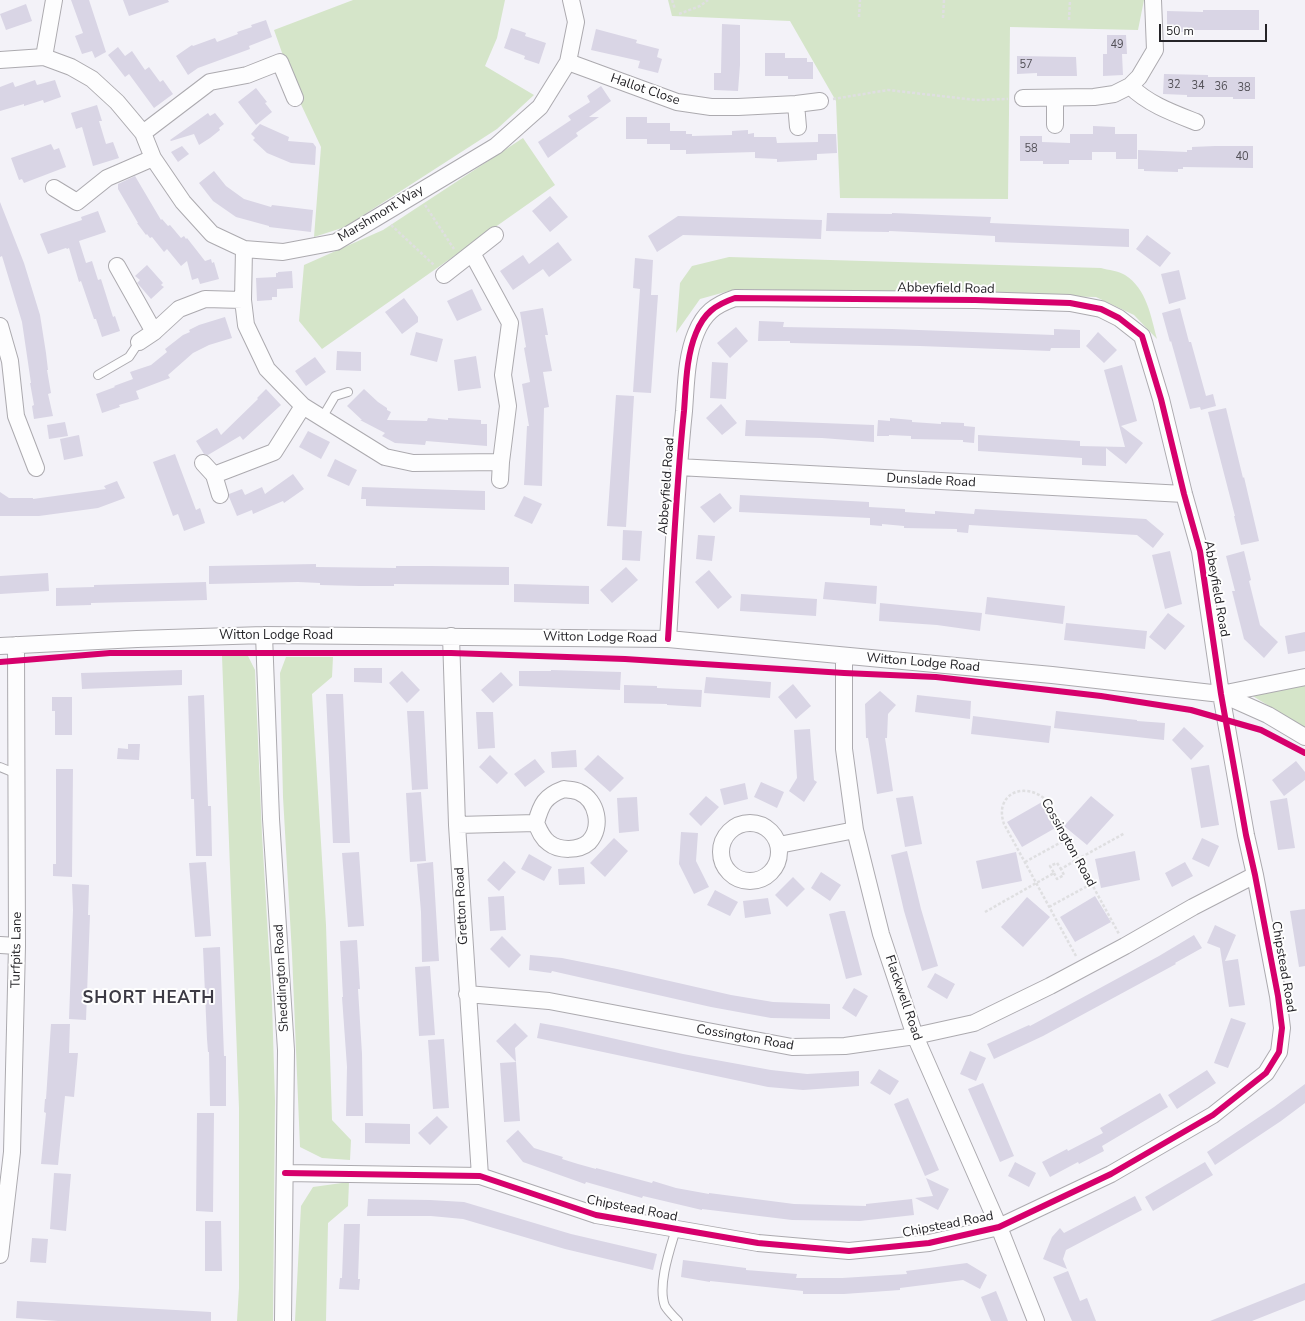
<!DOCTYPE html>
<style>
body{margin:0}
#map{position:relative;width:1305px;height:1321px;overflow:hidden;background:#f3f2f8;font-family:"Nunito Sans",sans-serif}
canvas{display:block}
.scale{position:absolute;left:1159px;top:24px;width:108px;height:18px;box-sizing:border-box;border:2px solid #252428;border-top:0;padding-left:5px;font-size:12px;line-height:14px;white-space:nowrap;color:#252428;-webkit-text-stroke:3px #fefefe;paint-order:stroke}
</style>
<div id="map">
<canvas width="1305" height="1321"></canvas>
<div class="scale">50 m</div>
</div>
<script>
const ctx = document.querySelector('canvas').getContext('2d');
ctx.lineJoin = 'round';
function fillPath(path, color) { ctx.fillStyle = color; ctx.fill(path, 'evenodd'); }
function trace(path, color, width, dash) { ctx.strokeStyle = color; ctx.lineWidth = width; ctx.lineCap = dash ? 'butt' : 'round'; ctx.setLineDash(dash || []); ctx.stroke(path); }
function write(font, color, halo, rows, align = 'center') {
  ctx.font = font + ' "Nunito Sans",sans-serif'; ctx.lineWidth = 4; ctx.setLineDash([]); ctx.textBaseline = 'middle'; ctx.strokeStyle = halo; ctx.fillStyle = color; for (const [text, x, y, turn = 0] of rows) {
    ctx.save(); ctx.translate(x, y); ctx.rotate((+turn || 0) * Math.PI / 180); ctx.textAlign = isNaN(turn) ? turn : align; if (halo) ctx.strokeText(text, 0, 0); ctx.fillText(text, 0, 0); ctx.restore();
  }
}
fillPath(new Path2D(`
 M353,0h152l-8,38 -12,28 49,29 -37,34 -152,98 -31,10 7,-90 -23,-49 -24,-68z
 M668,0h476l-6,30 -128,-3 -2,172 -168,-1 -4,-97 -46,-80 -118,-5z
 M523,138l32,47 -233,164 -23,-28 5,-56 79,-35z
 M729,257l372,11c7,2 18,3 24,7 22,14 26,42 32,64l-23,-24 -38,-18 -360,-8 -36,10 -24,34 4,-50 12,-17z
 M222,656h26l7,14 7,165 10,167 3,99 -2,220h-36l2,-33v-180z
 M286,657h47l-1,20 -20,17 14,231 6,195 19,20 -1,20 -28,-2 -22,-11 -8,-193 -9,-157 -3,-124z
 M1305,684v44l-54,-33z
 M349,1182l-1,24 -20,17 -2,98h-31l6,-115 12,-19z`), '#d5e5c9');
fillPath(new Path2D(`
 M71,0h18l17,52 -11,6 -3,-7 -10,3 -7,-18 8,-3z
 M123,0h45l1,2 -40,14z
 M26,4l6,17 -26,9 -6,-16z
 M1203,10h56v20h-76v2h-16v-21l36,1z
 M266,20l6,17 -23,9 1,3 -52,19 -10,7 -12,-19 16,-11 1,1 22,-8 2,4 21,-8 -1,-2 15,-5 -1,-2z
 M722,24l18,1v40l-2,26 -24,-1v-17h7z
 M511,28l15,5 -1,3 21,7 -7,21 -15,-5 1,-3 -21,-8z
 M596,29l41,11 -1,3 23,6 -2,8 5,2 -4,14 -20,-5 2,-7 -49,-11z
 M1107,35h19l1,19h-5l1,21 -20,1v-22h4z
 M118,47l7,9 7,-5 13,19 4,-3 11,15 3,-2 10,14 -19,14 -25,-34 -4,3 -17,-22z
 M765,53h20v5h22v4h6v17h-25v-3h-23z
 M1017,56l59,1 1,19h-40v-3l-20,1z
 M1164,74l44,1v2h47v22h-22v-2h-46v-2l-24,-1z
 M35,80l2,5 18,-5 6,17 -17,6 -1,-3 -19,6v-2l-24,7v-24l13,-5 2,5z
 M601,86l10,15 -22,16h10l-23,16 2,3 -30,22 -10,-16 33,-22 -3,-4 22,-14 -3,-6z
 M256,88l11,14 -2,1 7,9 -16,13 -18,-23z
 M97,105l5,16h-3l7,23 7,-2 6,16 -26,8 -11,-39 -6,2 -5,-16z
 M208,113l2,3 5,-3 9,11 -5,4 1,2 -10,8 -11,7 -5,-11 -23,7 -1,-1z
 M626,117h21v6h23v8h16v3h6v2l40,-1v-4l16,-1v4l6,-1v4h22l1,6 41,-1v-8h18l1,19 -20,1v6l-40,2v-3l-22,-1v-6l-69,2v-4h-16v-6h-23v-5h-21z
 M260,124l29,13 -1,4 25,2 3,4 -1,18 -24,-2 -24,-10 -14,-13 2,-2 -4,-4z
 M1093,126l22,1v7h22v25h-21v-7h-24v8h-23v4h-26v-3h-23v-25h22v6l28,1v-9h23z
 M51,144l3,6 5,-2 7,19 -42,16 -2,-4 -3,1 -8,-22z
 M182,146l7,8 -11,8 -7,-10z
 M1215,146h38v22l-70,-1v2h-5v3l-34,-1v-2h-6v-19l49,2v-2h5v-3z
 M214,171l12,15 18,13 27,8 1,-2 41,5 -2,22 -42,-5v-1l-33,-9 -23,-16 -14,-18z
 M135,176l26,44 1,-1 6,7 2,-1 11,13 3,-2 2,3 1,-1 18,23 6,-2 1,4 2,-1 5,17 -19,5 -2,-6 -6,2 -5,-19 -6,5 -14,-17 -3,3 -12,-15 -2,1 -3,-4 -1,1 -9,-12h1l-20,-34v-5z
 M550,196l18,21 -18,15 -18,-21z
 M0,202l24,61 16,52 6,38 2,17h-1l4,23 -3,1 5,22 -19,3 -2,-13 2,-1 -4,-22h1l-9,-61 -20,-66 -2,1z
 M98,211l8,21 -27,9 7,22 6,-2 6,19 3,-1 12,38 2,-1 5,15 -18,6 -6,-18h-2l-13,-38 -2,1 -10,-34 -2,1 -1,-1 -18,6 -8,-20 42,-14 -1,-3z
 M827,213l65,1v-1l99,4 -1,6 139,6v18l-134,-5v-6l-39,-2 -67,-3v1l-63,-1z
 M678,216l144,4 -1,19 -138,-4 -26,17 -9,-16z
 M1147,235l24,18 -11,14 -24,-18z
 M558,242l14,18 -23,17 -6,-8 -30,21 -13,-19 23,-16 6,9z
 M635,258l18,2 -2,35h7l-7,98 -18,-1 7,-103 -7,-1z
 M147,265l16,18 -2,2 3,2 -13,12 -12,-14 -2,-2 3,-3 -5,-4z
 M1179,270l7,29 -17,5 -8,-30z
 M292,271l1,17 -16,1v8h-5v3l-15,1 -1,-23 20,-1v-4h2v-1z
 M472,289l10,21 -25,11 -10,-20z
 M404,298l14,19v5l-16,12 -17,-22z
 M543,308l5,27h-3l7,36 -9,1 6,35 -5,1 -2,78 -18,-1 3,-59h2l-7,-42 8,-2 -6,-34 2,-1 -6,-35z
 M1180,308l9,34h2l15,54 7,-2 3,12 -15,4 -1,-3 -10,2 -19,-68 -1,1 -8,-29z
 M225,317l7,21 -23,7 -16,8 -25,22 2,3 -34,13 3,8 -20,6 1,2 -18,6 -6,-19 19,-7 -1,-1 19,-7 -3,-7 21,-7 16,-13 -2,-3 18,-14 7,-3 -1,-2 10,-5z
 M759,321l25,1 -1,5 109,2 162,6v-6l26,1v18h-29l-1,3 -130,-5 -130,-3v-2h-32z
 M736,327l12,14 -18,17 -13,-15z
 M416,332l27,7 -6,23 -27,-7z
 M1098,332l19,18 -13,13 -18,-17z
 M337,351l24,1v19l-25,-1z
 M476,356l5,32 -23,3 -4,-31z
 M315,357l11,15 -20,14 -11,-15z
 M712,362l16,1 -2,36 -16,-1z
 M1122,365l15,56 -16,5 22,17 -17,21 -20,-16v18l-24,-1v-7l-104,-7v-16l102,6v5l45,1 -21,-77z
 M266,389l15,16 -38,35 -3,-4 -32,19 -4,-1 -8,-13 21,-13 4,7 37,-36 -1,-1z
 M364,389l14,13 9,6v2l4,2 -4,8 40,1 1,-3 20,2v-2l33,2v4h6v22l-61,-5 -1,4 -30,-2 -13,-7 3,-3 -25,-13h2l-15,-14z
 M616,395l18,1 -8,131 -19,-1z
 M721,404l16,19 -15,12 -16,-17z
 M1226,408l17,70 1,-1 15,64 -18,4 -7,-29h1l-27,-104z
 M890,418l22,2v2l29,2v-2l23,1v3l11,1 -1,16 -11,-1v-2l-52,-1v-3l-22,-1v1h-12l1,-16 12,1z
 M746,420l128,5v17l-52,-4 -77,-2z
 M65,422l3,14 -19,3 -2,-14z
 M308,431l22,11 -9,17 -22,-12z
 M79,435l4,21 -19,4 -4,-21z
 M175,454l21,56 4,-2 5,15 -21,8 -6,-17 -5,2 -20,-54z
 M335,459l22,11 -8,16 -22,-10z
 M293,474l11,15 -20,14 -1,-2 -30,13 -1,-4 -15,6 -8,-19v-3l13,-5 3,6 17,-8 3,7z
 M117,481l8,17 -27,10 -59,8h-39v-24l9,6h24v1l73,-10 -2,-3z
 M362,487l123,4v19l-119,-4v-7h-5z
 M720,493l12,15 -18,15 -14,-16z
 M740,495l129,7v5l36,2v3l30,2v-3l39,3 1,-5 171,10 18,15 -11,14 -16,-13 -168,-10 -1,8 -11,-1v-3l-53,-1v-2l-22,-2v2l-12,-1v-7l-131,-6z
 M524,496l18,8 -10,20 -18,-8z
 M623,530l19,1 -2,30 -18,-1z
 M698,535l17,1 -3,25 -16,-2z
 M1170,551l12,53 -17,5 -13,-54z
 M1244,551l7,29 -2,1 11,44 18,17 -14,16 -20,-19 -12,-48h3l-9,-35z
 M316,564v3l80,1v-2h35l78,1v18l-115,-1v2h-35l-39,-1v-2l-22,-1 -89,2v-18z
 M626,567l12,13 -26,23 -12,-13z
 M709,570l23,27 -14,12 -23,-27z
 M48,573l1,18 -49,3v-18z
 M206,582l1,18 -116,3v2l-35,1v-18l38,-1v-2z
 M825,582l52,4 -1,18 -53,-5z
 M514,584l75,2v18l-75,-2z
 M741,594l76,5 -1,17 -76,-5z
 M987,597l78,9 -2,18 -78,-10z
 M880,603l102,10 -2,18 -43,-6 -58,-4z
 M1168,613l17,13 -20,24 -16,-13z
 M1066,623l81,8 -2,18 -81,-9z
 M1305,632v19l-17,3 -3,-18z
 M354,668h28v15l-28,-1z
 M182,670v15l-100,4 -1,-16z
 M551,670l70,2 -1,18 -101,-4v-15h32z
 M402,671l18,19 -13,13 -18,-20z
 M501,672l12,13 -20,18 -12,-13z
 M706,677l65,5 -1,16 -66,-5z
 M793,684l18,22 -15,13 -18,-22z
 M624,685l33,1v2l45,2 -1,17 -34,-2v-1l-43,-1z
 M880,691l16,14 -8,9 -1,24h-2l8,53 -16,3 -9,-56h-2l-1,-34z
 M326,694h17l7,149h-17z
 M204,695l4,111h3l1,50h-16l-2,-57h-3l-3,-103z
 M917,695l54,6 -1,18 -55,-7z
 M52,697h20v38h-17v-24h-3z
 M407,711h17l4,78 -16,1z
 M1056,711l81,9v1l28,2 -1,17 -110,-12z
 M476,712h17l2,36 -17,1z
 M973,716l78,10 -2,17 -78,-9z
 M1184,727l20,19 -13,14 -19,-20z
 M810,729l4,51 3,2 -13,20 -15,-11 8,-13 -3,-48z
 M128,744h12l-1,16 -22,-1 1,-11 10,1z
 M576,750l1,17 -25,1 -1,-16z
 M490,755l18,18 -11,11 -18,-17z
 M598,755l26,23 -14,14 -26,-23z
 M535,759l10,13 -20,15 -11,-13z
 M1296,761l9,11v8l-21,16 -12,-16z
 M1209,765l10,60 -18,3 -10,-60z
 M56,769h17l-1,108 -19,-1v-12h3z
 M761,782l23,10 -7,16 -23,-11z
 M745,783l3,16 -24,6 -4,-16z
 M421,792l5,69 -16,1 -4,-69z
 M706,796l13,11 -18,19 -12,-12z
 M913,796l9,48 -17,3 -9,-49z
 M1091,796l23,19 -27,30 -23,-19z
 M637,797l2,34 -20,2 -2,-35z
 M1287,798l8,50 -17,2 -8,-49z
 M1042,802l15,25 -35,20 -15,-25z
 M681,832l17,1 -2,28 13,26 -15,7 -15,-30z
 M614,838l14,13 -23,26 -15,-14z
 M1202,838l17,8 -10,21 -17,-8z
 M907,851l14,58 17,57 -16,5 -18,-60 -13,-56z
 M1135,851l5,29 -39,8 -6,-29z
 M359,852l5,74 -16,1 -6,-74z
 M1016,852l6,29 -40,8 -6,-28z
 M529,854l23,13 -8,14 -23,-12z
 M504,861l12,11 -17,19 -12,-11z
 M206,862l5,74 -16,1 -6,-74z
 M433,862l6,99 -17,1 -1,-50 -4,-48z
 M1185,862l8,14 -21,11 -7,-14z
 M584,867l1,17 -26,1 -1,-16z
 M821,872l20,13 -11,16 -19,-13z
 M793,877l12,12 -18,18 -12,-12z
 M72,884l17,1 -1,30h2l-4,105 -17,-1 4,-109z
 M715,890l23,12 -8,14 -23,-11z
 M504,896l2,34 -16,1 -2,-34z
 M1095,896l16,26 -36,20 -15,-25z
 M1027,897l23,20 -27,30 -22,-20z
 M768,898l3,16 -26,4 -2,-17z
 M1305,909v57l-6,1 -9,-56z
 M841,911h4l17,64 -16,4 -17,-65z
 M1215,925l21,10 -11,26 13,-2 7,46 -16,2 -9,-59 -13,-5z
 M1194,935l8,13 -27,15 1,1 -133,72 -49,23 -7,-15 42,-19 1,1 129,-70z
 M502,936l19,19 -12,13 -19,-19z
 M357,940l3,49h-2l4,65 1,62h-17l1,-49 -5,-70h1l-3,-56z
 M220,947l4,109h2v50h-16l-1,-54h-1l-1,-13 -4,-91z
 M530,955l32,3 55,11 114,26 42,7 57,2v15l-59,-1 -60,-11 -159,-36 -1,2 -22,-3z
 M430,966l5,69 -16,1 -4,-69z
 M935,973l20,11 -8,15 -20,-12z
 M854,988l14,8 -12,21 -14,-9z
 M1231,1018l15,5 -18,45 -14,-5z
 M515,1023l13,13 -13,12 1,14 -20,-21z
 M540,1023l22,4 121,27 88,16 36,4 52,-3v15l-56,4 -35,-3 -231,-49z
 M51,1024h19l-1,29h9l-4,44 -9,-1 -7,69 -17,-1 5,-51 -2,-1 1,-13h1z
 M444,1039l5,69 -16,1 -5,-69z
 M970,1051l16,7 -10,23 -16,-7z
 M516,1062l4,59 -16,1 -4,-59z
 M879,1069l20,12 -9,14 -20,-12z
 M1207,1070l9,13 -39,26 -9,-14z
 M983,1083l31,73 -14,6 -32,-73z
 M1305,1084v19l-24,18 -66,44 -8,-13 67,-45z
 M1160,1093l8,14 -66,39 2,5 -25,13 -1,-2 -28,15 -8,-15 25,-13 1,2 35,-18 -3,-5z
 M908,1098l31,72 -14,6 -31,-72z
 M197,1113h17l-1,99 -17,-1z
 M437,1116l11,11 -18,18 -12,-12z
 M365,1123l45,1v20l-45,-1z
 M518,1130l16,18 29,9 -1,2 16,5 18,5v-1l56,15 1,-2 23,7 33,6v-1l85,11 72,2v-2l46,-5 2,16 -54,6 -68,-1 -90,-11v1l-59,-14 -1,2 -56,-16 -1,2 -62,-22 -17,-21z
 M1015,1162l21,11 -7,14 -21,-11z
 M1205,1162l8,13 -60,36 -8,-14z
 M54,1173l17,1 -5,57 -16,-2z
 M926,1178l23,11 -11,21 -23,-12 18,-2z
 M1135,1196l7,14 -76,40 -3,9 4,10 -24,-10 9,-22 8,-9 4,5z
 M368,1199l62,1 34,2 107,32 86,20 -4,16 -88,-21 -102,-30 -32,-3h-64z
 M205,1221h16l1,50h-17z
 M344,1224h16l-2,55h2l-1,11 -20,-1 1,-11h2z
 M32,1238l16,1 -2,24 -16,-1z
 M683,1260l63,8v2l51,4 -1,4h46l65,-4 -1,-3 61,-8 20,12 -7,14 -17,-9 -63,8v2l-56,4h-41v-3l-93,-10v1l-29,-5z
 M1068,1271l12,30 7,-3 9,23h-24l-19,-44z
 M1305,1283v17l-53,21h-42z
 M996,1291l5,12 7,18h-17l-10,-24z
 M17,1301l194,11v9h-153l-42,-3z`), '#d9d5e5');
const lane = new Path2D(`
 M98,375l31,-18 10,-15
 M322,418l13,-22 13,-4
 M0,767l17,7
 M676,1229c-6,20 -19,57 -11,77 3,5 9,11 13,15`);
const street = new Path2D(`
 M44,57l10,-57
 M0,60l44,-3 27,10 21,12 25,23 26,31 10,25 30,44 29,32 32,15 39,3 53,-10 160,-96 44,-39 28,-45 8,-40 -5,-22
 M568,62l109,40 34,5h27l58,-3 24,-3
 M1130,86c18,18 43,27 66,36
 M1023,98l71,-1 20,-3 16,-8 9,-9 16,-27 -2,-50
 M1055,98v27
 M796,104l2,23
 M143,133l67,-51 37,-7 33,-13 15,36
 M54,188l23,14 30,-24 46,-20
 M244,249l-1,51 3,25 21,44 36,37 82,51 28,6 88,-1
 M472,253l38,70 -7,52 5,31 -7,56 -1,18
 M117,266l37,66
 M444,275l51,-40
 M0,326l10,35 6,55 20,52
 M139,342l15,-10 25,-23 26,-10 38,1
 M203,463l11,12 60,-23 29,-46
 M678,467l506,27
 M214,475l6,20
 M264,635l7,184 15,231 -3,271
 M451,636l6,189 23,351
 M0,646l137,-7 127,-4 404,4 384,36 169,19 84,-17
 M844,656v93l11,81 26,104 34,102 84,191 37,94
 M1221,694l47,21 37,22
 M564,789c5,1 11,1 15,3 18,8 24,35 10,50 -10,9 -30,9 -40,1 -7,-5 -10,-13 -13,-20 5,-19 9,-27 28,-34z
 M721 852a29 29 0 1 1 58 0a29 29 0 1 1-58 0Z
 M457,825l79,-2
 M779,845l76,-15
 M0,945l17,1
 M467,994l82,7 243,46 53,-1 70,-10 59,-13 76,-37 75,-40 68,-39 62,-32
 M285,1173l195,3 116,39 162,28 91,8 80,-8 70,-16 112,-53 102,-59 53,-42 13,-21 3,-24 -4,-32 -23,-121 -9,-40 -25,-141 -21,-143 -16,-57 -23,-95 -19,-63 -23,-18 -18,-9 -31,-6 -95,-3 -240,-2c-20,7 -31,15 -39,35 -10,24 -10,53 -12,78 -8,76 -11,152 -16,228
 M0,1255l12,-103 5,-206 -1,-301`);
trace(lane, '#acaaaf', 10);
trace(street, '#acaaaf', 18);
trace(new Path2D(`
 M672,0l3,9
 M679,14l21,-8 8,-6
 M859,17l1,-17
 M943,18l1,-18
 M1069,20l1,-20
 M833,99l55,-9 88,10 32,-1
 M425,205l29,44
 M391,225l43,40
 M1025,862l42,-23
 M1054,873l3,6 7,-4 -3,-6 17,-10 47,-26
 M1049,907l42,-23
 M985,912l69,-39 -4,-7 7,-3 4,6
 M1076,956l-72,-132c-2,-6 -3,-13 -1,-19 7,-19 31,-17 43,-5l73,134`), '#dfdfe1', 2.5, [3, 2]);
trace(lane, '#fdfdfe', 8);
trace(street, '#fdfdfe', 16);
trace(new Path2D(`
 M0,662l110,-9h341l174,6 219,14 92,4 165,19 90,14 70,20 44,23
 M285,1173l195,3 116,39 162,28 91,8 80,-8 70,-16 112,-53 102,-59 53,-42 13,-21 3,-24 -4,-32 -23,-121 -9,-40 -25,-141 -21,-143 -16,-57 -23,-95 -19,-63 -23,-18 -18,-9 -31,-6 -95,-3 -240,-2c-20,7 -31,15 -39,35 -10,24 -10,53 -12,78 -8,76 -11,152 -16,228`), '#d6006c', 6);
write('11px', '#525057', null, [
 ["49",1117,45],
 ["57",1026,65],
 ["32",1174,85],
 ["34",1198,86],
 ["36",1221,87],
 ["38",1244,88],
 ["58",1031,149],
 ["40",1242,157]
]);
write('13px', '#252428', '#fefefe', [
 ["Hallot Close",645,90,19],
 ["Marshmont Way",381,214,-31],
 ["Abbeyfield Road",946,289,1],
 ["Dunslade Road",931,481,3],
 ["Abbeyfield Road",667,486,-86],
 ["Abbeyfield Road",1216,589,80],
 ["Witton Lodge Road",276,636],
 ["Witton Lodge Road",600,638,1],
 ["Witton Lodge Road",923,663,5],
 ["Cossington Road",1068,843,61],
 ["Gretton Road",462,906,-93],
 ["Turfpits Lane",17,950,-89],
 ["Chipstead Road",1283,967,80],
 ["Sheddington Road",282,978,-93],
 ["Flackwell Road",903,998,71],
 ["Cossington Road",745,1038,10],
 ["Chipstead Road",632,1209,11],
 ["Chipstead Road",948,1225,-11]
]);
ctx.letterSpacing = '1px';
write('bold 17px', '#3c3a44', '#fefefe', [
 ["SHORT HEATH",149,999]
]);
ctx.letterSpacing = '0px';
</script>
